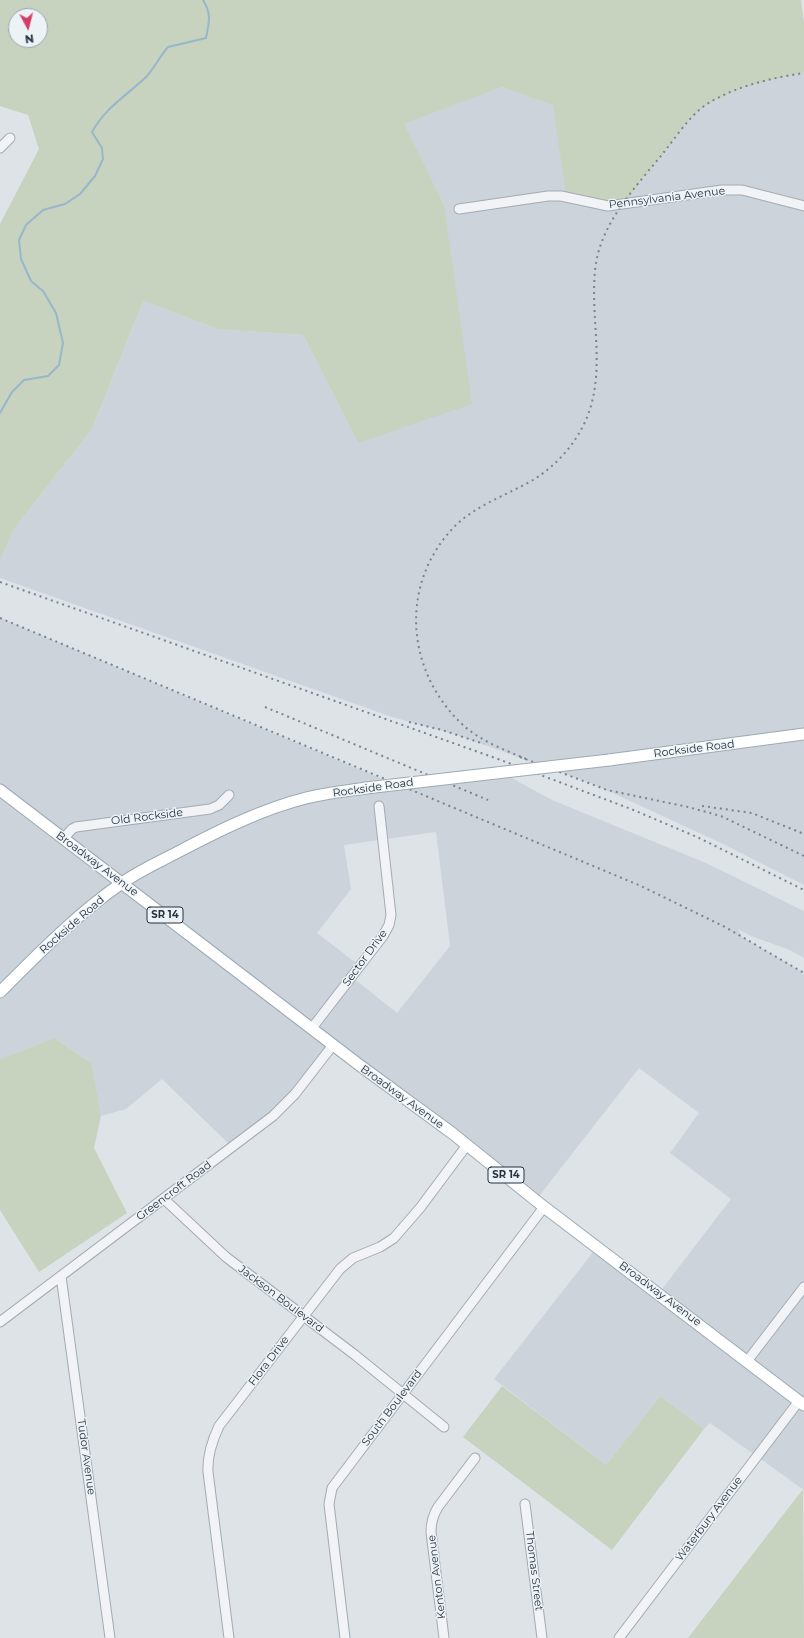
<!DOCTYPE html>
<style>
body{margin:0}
#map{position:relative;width:804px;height:1638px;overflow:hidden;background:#dee3e8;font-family:Montserrat,sans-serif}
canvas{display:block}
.north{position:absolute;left:8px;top:8px;width:40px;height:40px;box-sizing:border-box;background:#edf2f6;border:1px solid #9da6ad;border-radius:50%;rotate:173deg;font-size:11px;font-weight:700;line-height:16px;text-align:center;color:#26333f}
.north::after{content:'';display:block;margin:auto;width:14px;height:18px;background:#d33d6a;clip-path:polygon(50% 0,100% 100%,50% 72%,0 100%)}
</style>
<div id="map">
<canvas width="804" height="1638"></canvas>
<div class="north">N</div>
</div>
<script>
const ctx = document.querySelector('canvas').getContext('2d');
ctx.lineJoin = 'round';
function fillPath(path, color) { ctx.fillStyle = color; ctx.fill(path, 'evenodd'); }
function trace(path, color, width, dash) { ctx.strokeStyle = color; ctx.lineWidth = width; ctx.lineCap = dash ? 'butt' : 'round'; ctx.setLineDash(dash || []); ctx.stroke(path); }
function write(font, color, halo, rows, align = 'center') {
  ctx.font = font + ' Montserrat,sans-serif'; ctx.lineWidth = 3; ctx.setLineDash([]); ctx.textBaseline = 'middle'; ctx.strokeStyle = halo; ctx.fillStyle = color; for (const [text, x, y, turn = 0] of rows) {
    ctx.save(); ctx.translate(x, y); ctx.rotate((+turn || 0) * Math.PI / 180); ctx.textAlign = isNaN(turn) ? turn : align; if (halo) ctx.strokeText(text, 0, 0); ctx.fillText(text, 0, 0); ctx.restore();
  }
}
fillPath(new Path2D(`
 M804,73v812l-83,-42 -128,-59 -139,-50 -62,-17 -392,-139v-17l13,-31 79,-101 51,-128 75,28 85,6 55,108 86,-238 -41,-81 99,-37 52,18 12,92 72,-12 51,-65 19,-16 35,-16 44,-12z
 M0,618l392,165 116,-7 44,24 154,63 98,48v47l-14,-8 -39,-14 -13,-7 4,8 62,36v517l-94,-67 -6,6 -44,-33 -54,69 -112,-86 103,-132 62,46 72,-94 -61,-46 29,-40 -60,-45 -103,132 -203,-155 -38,49 -63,53 -70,-68 -36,30 -25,7 -9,-52 -38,-26 -54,21zM436,832l14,114 -53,67 -45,-36 8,-11 -43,-33 34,-44 -7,-44z`), '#ccd3da');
fillPath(new Path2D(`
 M0,0h801l3,23v50l-17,3 -44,12 -35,16 -19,16 -65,83 -16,3 -42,-9 -13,-92 -51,-18 -98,37 40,81 28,199 -114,39 -55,-108 -85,-6 -75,-28 -51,128 -79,101 -13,31v-337l39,-75 -11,-34 -28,-9zM16,16h24v24h-24z
 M54,1038l38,26 9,52 -7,32 33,65 -88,59 -39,-62v-151z
 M502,1386l104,79 54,-69 44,33 -92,121 -149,-113z
 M803,1489l1,149h-116z`), '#c7d2bf');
trace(new Path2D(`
 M0,413l12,-21 12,-12 24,-4 11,-11 4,-22 -7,-30 -13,-22 -12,-10 -10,-22 -2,-19 7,-15 17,-15 22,-6 15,-10 15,-18 8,-17 -1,-11 -10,-16c14,-25 34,-36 54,-55 8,-8 14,-21 22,-30l38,-9c3,-15 6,-24 -3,-38`), '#97b7ca', 2);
const minor = new Path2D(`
 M0,148l10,-10
 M459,209l89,-13h13l47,10 114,-16h20l62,16
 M64,838l8,-9 4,-2 134,-18 9,-4 10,-10
 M312,1028l71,-92 6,-11 2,-10 -12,-109
 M164,1199l62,58 129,98 89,72
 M61,1276l49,362
 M0,1322l273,-206 22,-22 38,-49
 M748,1360l56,-73
 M525,1504l17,134
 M229,1638l-21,-166c-1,-16 4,-31 11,-46l121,-157 13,-11 27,-11 14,-9 26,-30 47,-63
 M345,1638l-16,-134 3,-16 212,-281
 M444,1638l-13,-106c0,-9 2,-17 7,-25l37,-49
 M619,1638l180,-237`);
const major = new Path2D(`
 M609,760l195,-26
 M0,790l358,274 94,69 92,74 260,198
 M0,992c37,-37 79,-80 122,-109 17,-12 37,-21 56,-31 40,-21 84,-43 128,-54 20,-5 40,-7 60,-10`);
trace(minor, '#a3abb2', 11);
trace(major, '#9daab4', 13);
trace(minor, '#f1f3f6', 9);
trace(major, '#fff', 11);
trace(new Path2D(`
 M0,582l498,177 133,50 66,28 107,53
 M0,618l641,268 84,41 79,46
 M265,707l223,93
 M409,722l33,8 42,14
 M520,757l87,33 81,17 33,9 83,40
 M526,759c-21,-9 -45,-18 -62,-33 -59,-54 -66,-144 -7,-202 22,-20 50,-29 76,-44 21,-13 39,-32 50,-54 25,-49 7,-103 12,-155 4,-47 41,-84 69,-119 13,-16 25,-36 43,-48 29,-18 64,-26 97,-31
 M702,806l50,7 52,21`), '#778592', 2, [2, 4]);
const majorBridge = new Path2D(`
 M366,788l243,-28`);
trace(majorBridge, '#9daab4', 13, []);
trace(majorBridge, '#fff', 11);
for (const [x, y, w] of [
 [165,915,36],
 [506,1175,36]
]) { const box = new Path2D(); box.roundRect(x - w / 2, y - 8, w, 16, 3); ctx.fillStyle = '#edf2f6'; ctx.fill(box); trace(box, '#26333f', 1); }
write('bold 10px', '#26333f', null, [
 ["SR 14",165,915],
 ["SR 14",506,1175]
]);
write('11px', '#26333f', '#edf2f6', [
 ["Pennsylvania Avenue",667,198,-7],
 ["Rockside Road",694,749,-7],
 ["Rockside Road",373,788,-8],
 ["Old Rockside",147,817,-7],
 ["Broadway Avenue",97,864,37],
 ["Rockside Road",72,925,-41],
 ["Sector Drive",365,958,-54],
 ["Broadway Avenue",402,1097,36],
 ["Greencroft Road",174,1191,-37],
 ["Broadway Avenue",660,1294,37],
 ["Jackson Boulevard",281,1299,37],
 ["Flora Drive",269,1361,-53],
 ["South Boulevard",392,1408,-53],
 ["Tudor Avenue",86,1457,82],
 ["Waterbury Avenue",709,1519,-53],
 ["Thomas Street",534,1571,83],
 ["Kenton Avenue",437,1577,-97]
]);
</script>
